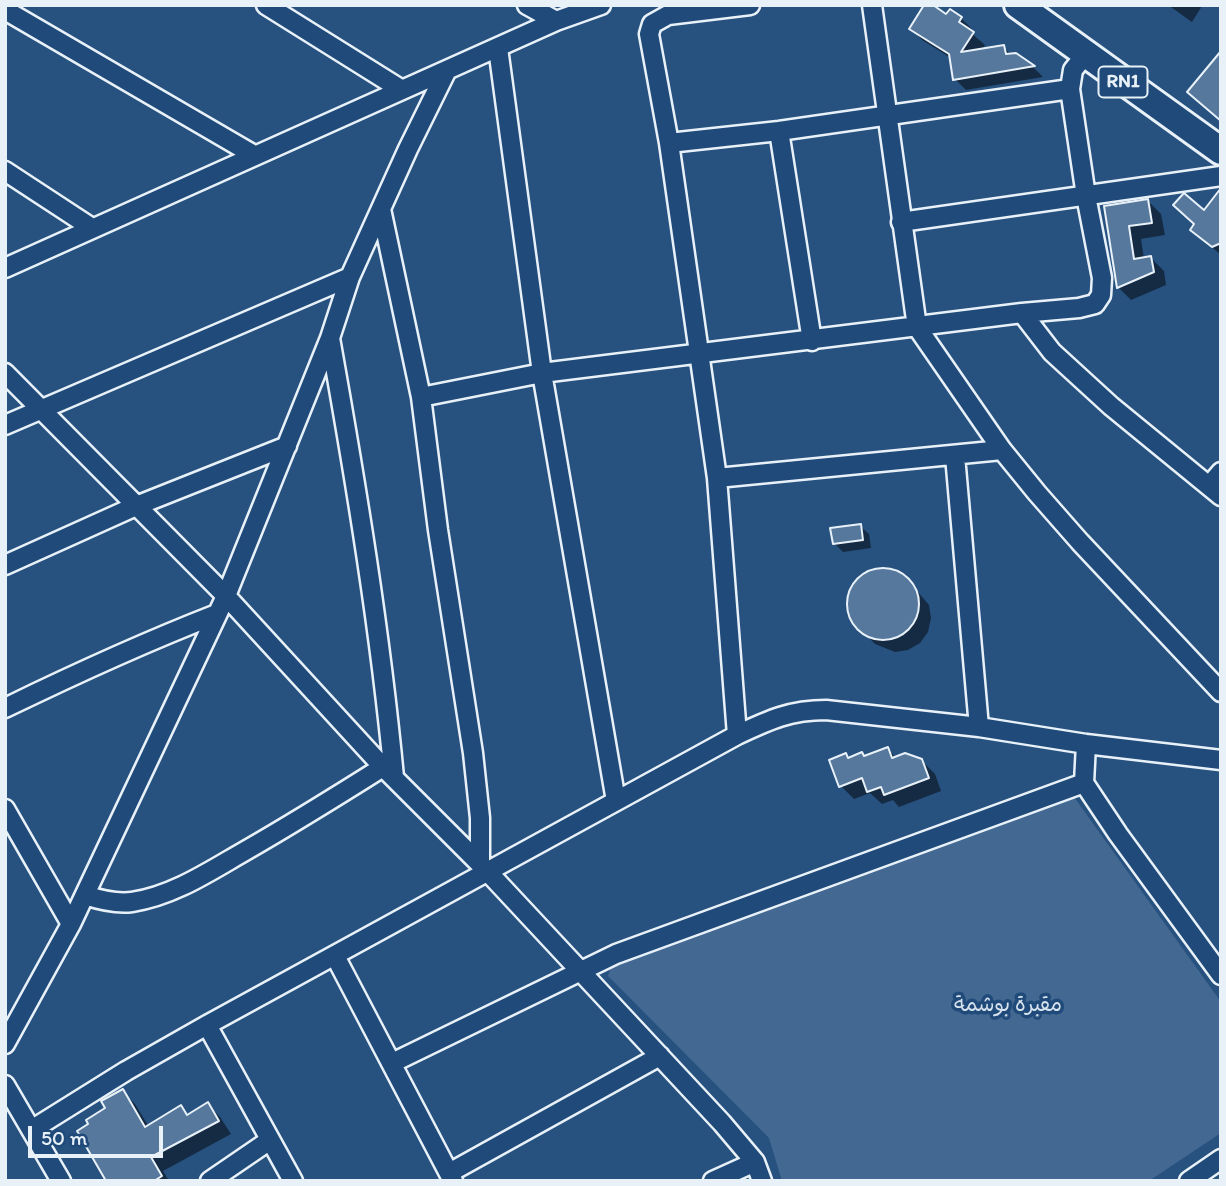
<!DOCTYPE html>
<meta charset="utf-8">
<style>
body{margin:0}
#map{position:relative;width:1226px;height:1186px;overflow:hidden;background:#27517f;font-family:Itim,sans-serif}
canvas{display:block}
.frame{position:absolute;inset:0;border:7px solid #e8f1f8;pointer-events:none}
.scale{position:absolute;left:28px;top:1126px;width:135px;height:32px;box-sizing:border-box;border:4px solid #e8f1f8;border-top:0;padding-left:9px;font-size:21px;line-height:24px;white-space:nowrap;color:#e8f1f8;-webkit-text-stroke:5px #1f4a7a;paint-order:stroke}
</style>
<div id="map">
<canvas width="1226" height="1186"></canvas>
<div class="frame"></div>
<div class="scale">50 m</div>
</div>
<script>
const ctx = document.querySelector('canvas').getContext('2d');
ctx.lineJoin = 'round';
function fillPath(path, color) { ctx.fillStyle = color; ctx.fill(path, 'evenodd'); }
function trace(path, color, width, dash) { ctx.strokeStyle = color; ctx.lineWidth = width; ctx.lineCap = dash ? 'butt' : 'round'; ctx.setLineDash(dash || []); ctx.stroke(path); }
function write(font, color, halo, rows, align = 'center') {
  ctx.font = font + ' Itim,"Playpen Sans Arabic",sans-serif'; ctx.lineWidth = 7; ctx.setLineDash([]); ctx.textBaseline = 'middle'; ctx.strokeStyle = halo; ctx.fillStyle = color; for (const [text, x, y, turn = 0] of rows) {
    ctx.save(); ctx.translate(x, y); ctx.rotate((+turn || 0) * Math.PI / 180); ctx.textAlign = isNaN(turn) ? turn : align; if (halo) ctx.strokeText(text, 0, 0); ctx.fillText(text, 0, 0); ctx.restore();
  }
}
fillPath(new Path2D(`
 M1074,797l147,205v131l-72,48h-367l-13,-43 -161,-162 6,-18z`), '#436891');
fillPath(new Path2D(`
 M1168,5h33l1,1 -10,16z
 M947,17l14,1 11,11 -2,3 15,13 -4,6 23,-4 7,8 5,-1 17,13 10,10 -77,13 -11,-11 -4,-21 -29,-18 -11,-12z
 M1148,201l13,13 4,21 -24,4 3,20 7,-1 13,13 2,14 -35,15 -13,-13 -12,-80z
 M1221,201v54l-29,-25 12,-17z
 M860,526l9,8 2,14 -28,4 -9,-9z
 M881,569l14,3 12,7 22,26 2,13 -3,14 -8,11 -12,7 -13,2 -20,-8 -23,-24 -4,-14 2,-13 7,-12 11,-8z
 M888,749l8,9 25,2 14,14 6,17 -42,16 -6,-7 -11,4 -12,-11 -16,6 -13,-13 5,-30 3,3 16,-1z
 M122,1091l13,13 14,23 31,-20 9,9 19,-11 12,12 11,17 -68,37 6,10h-61v-72z`), '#0007');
const building = new Path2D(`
 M924,5h9l13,9 4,-5 12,8 -3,5 15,10 -13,20 43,-7 2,9 10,-1 19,13 -82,14 -4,-26 -40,-25z
 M1221,51v70l-34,-29z
 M1221,188v55l-9,4 -22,-17 4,-6 -21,-19 11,-12 20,17z
 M1148,199l4,24 -23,3 5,33 17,-3 3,16 -37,16 -13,-82z
 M861,524l2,16 -30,4 -3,-16z
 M847 604a36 36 0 1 1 72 0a36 36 0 1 1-72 0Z
 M888,747l4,11 13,-5 17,6 7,19 -45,17 -3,-8 -14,5 -5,-14 -23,9 -10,-27 17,-7 2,5 14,-6 2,4z
 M123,1089l22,38 36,-22 6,10 21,-13 11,19 -68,36 11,19 -8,5h-48l-29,-50 11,-7 -2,-4 19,-12 -4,-7z`);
fillPath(building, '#57789d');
trace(building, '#e8f1f8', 2);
const street = new Path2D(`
 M266,5l136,85
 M527,5l29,16
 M872,5l45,322 85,123 35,43 43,49 141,150
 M5,10l249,145
 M498,48l44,325 74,428
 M779,131l33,210
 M669,143l110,-12 291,-42
 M5,171l87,57
 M381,209l40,188 17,133 35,223 7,65v46
 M901,222l320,-46
 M5,268l551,-247 45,-16
 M1022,313l30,39 59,54 110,90
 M330,338c26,146 50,291 64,439
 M5,373l221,223 157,171 105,105 234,251 33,39 7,19
 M421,397l121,-24 480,-60 57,-5 16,-4 6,-9 1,-17 -16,-82 -16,-107 3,-19 12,-15
 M5,425l345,-148
 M955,456l24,271
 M717,478l285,-28
 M1209,486l12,-14
 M5,565l131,-59 151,-60
 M5,708c70,-34 140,-66 212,-94
 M737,735l-20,-257 -48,-335 -20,-109 3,-10 16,-9 82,-10
 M1086,744l-2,39 34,51 103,141
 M5,809l66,115
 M85,895c15,5 31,9 47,7 41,-6 78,-31 113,-51 47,-27 92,-55 138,-84
 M335,956l118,225
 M207,1025l86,156
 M5,1044l66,-120 155,-328 104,-258 20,-61 58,-128 39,-79
 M392,1063l224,-109 468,-171
 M5,1085l56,96
 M33,1129l93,-58 81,-46 530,-290c32,-15 53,-25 89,-25l153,17 107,17 135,16
 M449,1173l211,-117
 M210,1181l60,-41
 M713,1181l42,-19
 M1189,1181l32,-22`);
const primary = new Path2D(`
 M1018,5l203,146`);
trace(street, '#e8f1f8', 23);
trace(primary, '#e8f1f8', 32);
trace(street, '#1f4a7a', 18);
trace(primary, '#1f4a7a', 26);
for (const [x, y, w] of [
 [1123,82,49]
]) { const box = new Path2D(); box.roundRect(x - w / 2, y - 15.5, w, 31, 5); ctx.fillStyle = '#1f4a7a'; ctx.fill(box); trace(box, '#e8f1f8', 2); }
write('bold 19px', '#e8f1f8', null, [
 ["RN1",1123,82]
]);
write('21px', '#d8e3ee', '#1f4a7a', [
 ["مقبرة بوشمة",1008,1006]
]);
</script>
